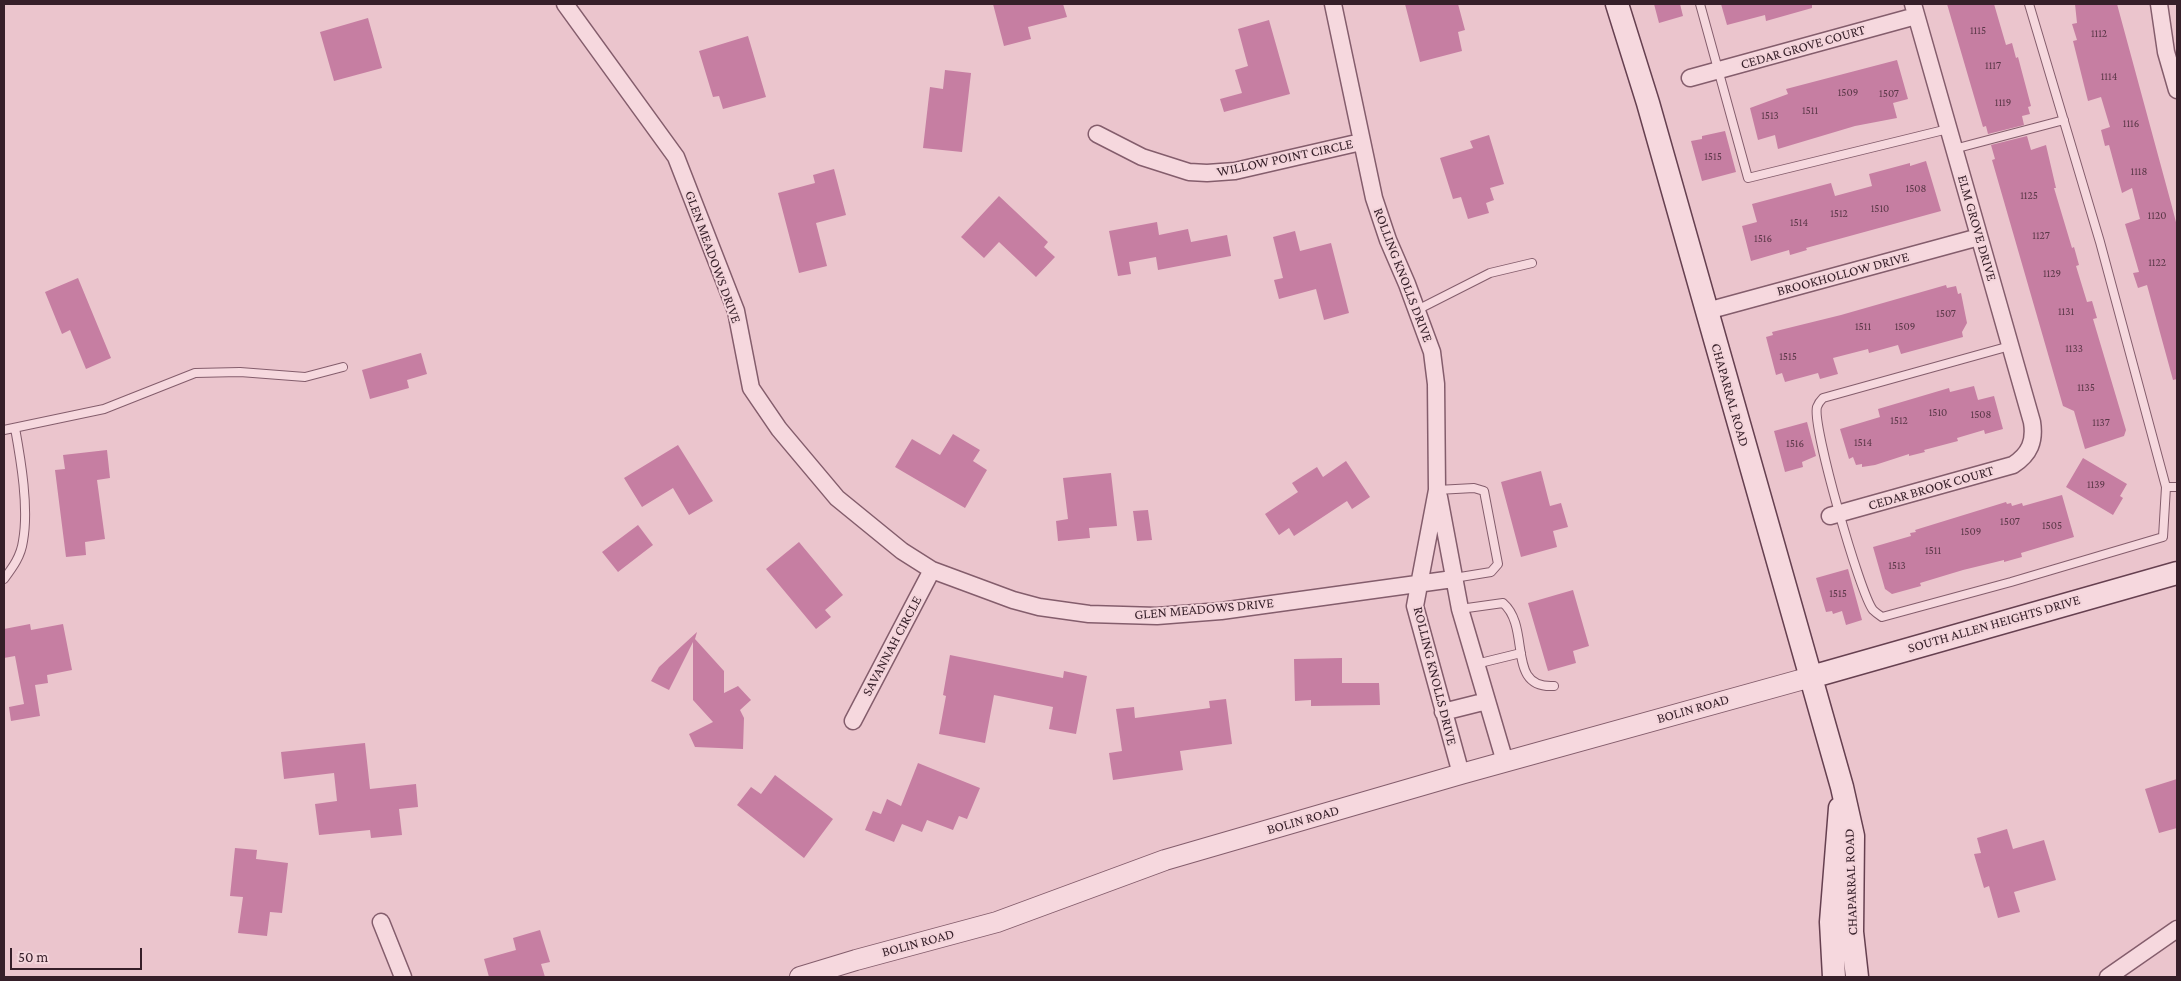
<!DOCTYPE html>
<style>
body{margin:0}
#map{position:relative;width:2181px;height:981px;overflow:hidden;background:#ebc5cd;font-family:"Crimson Pro",serif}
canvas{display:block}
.frame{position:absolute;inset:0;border:5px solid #361f29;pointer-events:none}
.scale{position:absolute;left:10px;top:948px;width:132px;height:22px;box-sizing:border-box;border:2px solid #361f29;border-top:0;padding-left:6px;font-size:15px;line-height:18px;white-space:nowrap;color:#361f29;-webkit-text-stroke:4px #f3d4da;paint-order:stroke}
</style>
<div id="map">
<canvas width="2181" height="981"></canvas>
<div class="frame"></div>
<div class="scale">50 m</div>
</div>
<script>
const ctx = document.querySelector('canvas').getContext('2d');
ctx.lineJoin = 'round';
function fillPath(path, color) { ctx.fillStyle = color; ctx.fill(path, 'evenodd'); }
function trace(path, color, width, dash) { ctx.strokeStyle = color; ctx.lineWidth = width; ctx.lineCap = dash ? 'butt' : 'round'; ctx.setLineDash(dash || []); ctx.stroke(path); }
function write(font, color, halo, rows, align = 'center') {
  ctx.font = font + ' "Crimson Pro",serif'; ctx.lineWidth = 4; ctx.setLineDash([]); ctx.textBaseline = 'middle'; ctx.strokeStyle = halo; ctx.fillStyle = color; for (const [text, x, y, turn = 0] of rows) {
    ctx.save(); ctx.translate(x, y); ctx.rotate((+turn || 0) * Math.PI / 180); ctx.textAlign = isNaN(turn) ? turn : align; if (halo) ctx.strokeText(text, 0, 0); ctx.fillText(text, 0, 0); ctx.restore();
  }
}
fillPath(new Path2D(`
 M993,4h70l4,13 -39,10 3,12 -27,7z
 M1405,4h53l7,26 -7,2 4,19 -42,11z
 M1654,4h26l3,12 -24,7z
 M1721,4h91v4l-46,13 -1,-6 -38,10z
 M1947,4h47l12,41 6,-2 4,15 2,-1 13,49 -3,1 2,7 -8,2 2,9 -36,9 -2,-8 -3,1z
 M2075,4h42l54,199 6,23v153l-4,1 -26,-95 -9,3 -5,-15 6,-1 -14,-48 15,-5 -8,-31 -10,5 -13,-48 -4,1 -4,-16 9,-3 -9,-30 -13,4 -15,-60 4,-1 -5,-16 5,-1z
 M368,18l14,50 -48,13 -14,-49z
 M1269,20l21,74 -66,18 -4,-13 22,-6 -7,-23 13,-4 -10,-37z
 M748,36l18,61 -43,12 -4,-13 -6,1 -14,-46z
 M1897,60l11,39 -15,4 4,15 -42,8 -77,23 -3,-14 -17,5 -8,-32 38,-14 -2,-5z
 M945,70l26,3 -9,79 -39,-4 7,-61 13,2z
 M1725,131l11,41 -34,9 -11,-40 11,-2v-3z
 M1489,135l15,49 -14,4 4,12 -8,3 3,10 -21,6 -7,-22 -8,2 -13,-41 33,-10 -3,-7z
 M2027,136l4,14 15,-5 10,43h-2l18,60 2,-1 5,18 -3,1 11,36 5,-1 5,17 -4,1 33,111 -2,6 -39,13 -11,-38 -11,-5 -71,-246 3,-1 -4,-14z
 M1926,161l15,50 -135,37 1,2 -17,5 -1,-5 -38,11 -9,-35 15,-4 -5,-18 79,-21 4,13 37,-10 -3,-12 41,-11v3z
 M834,169l12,46 -30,8 11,43 -28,7 -21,-80 37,-10 -2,-8z
 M999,196l49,46 -4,5 11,10 -19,20 -37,-35 -15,16 -23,-21z
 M1157,222l2,13 29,-6 3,13 36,-7 4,21 -73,14 -2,-13 -27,5 2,12 -13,2 -9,-45z
 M1295,231l5,20 31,-8 18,70 -25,7 -8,-31 -37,10 -5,-19 9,-2 -10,-41z
 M78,278l33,80 -25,11 -16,-39 -8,4 -17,-42z
 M1946,285l1,3 9,-2 2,8 3,-1 6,30 -5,9 1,5 -62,17 -3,-9 -29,8 -1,-4 -35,9 5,16 -18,5 -2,-6 -33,9 -3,-9 -6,2 -10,-38 7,-2 -1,-3 69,-17z
 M421,353l6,21 -20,6 2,8 -39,11 -8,-29z
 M1974,386l4,14 16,-4 9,33 -18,5 -1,-4 -27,8 1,3 -34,9 1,2 -16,4v-2l-34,11 -13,2v-3l-6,1 -3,-8 -4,2 -9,-30 40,-12 -2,-8 71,-21 1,4z
 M1807,422l9,34 -14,6 1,5 -18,5 -11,-41z
 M953,434l27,16 -7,11 14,9 -22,38 -70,-41 17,-28 28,16z
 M678,445l35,56 -24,14 -16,-27 -31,19 -18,-29z
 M107,450l3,28 -13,2 8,59 -20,3 1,13 -20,2 -11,-87 10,-1 -2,-14z
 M2083,458l44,26 -7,12 3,2 -10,17 -47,-28z
 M1346,461l24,36 -18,12 -5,-8 -53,35 -5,-8 -10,7 -14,-21 33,-22 -6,-9 25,-16 6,10z
 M1541,471l9,35 11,-3 7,24 -15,4 4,16 -36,10 -20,-75z
 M1111,473l6,53 -28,2 1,10 -32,3 -2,-20 12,-2 -5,-41z
 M2062,495l12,42 -53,16 1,4 -18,5v-2l-41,10 -43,13 1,3 -29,8 -7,-5 -12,-42 38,-11 -1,-3 6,-1 -1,-2 91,-28 1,2 4,-1 1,3 10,-3 1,3z
 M1148,510l4,30 -15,1 -4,-30z
 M638,525l15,20 -35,27 -16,-20z
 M799,542l44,53 -18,15 6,7 -15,12 -50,-60z
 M1848,569l14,51 -16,5 -4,-14 -9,3 -1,-3 -6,1 -10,-34z
 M1573,590l16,56 -16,5 3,12 -28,8 -20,-68z
 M30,624l1,6 32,-6 9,46 -25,5 1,8 -13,2 5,31 -29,5 -2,-14 15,-3 -9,-48 -11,2v-29z
 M697,632l-2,7 29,32v22l14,-7 13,14 -11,10 4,8 -1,31 -48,-2 -6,-13 24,-12 -20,-22v-58l-24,48 -18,-9 8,-14z
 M950,655l113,23 1,-7 23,5 -11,58 -27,-5 4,-22 -59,-12 -9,48 -46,-9 7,-38 -3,-1z
 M1342,658v25h37l1,22 -69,1v-6l-16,1 -1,-42z
 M1226,699l6,45 -52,7 3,19 -70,10 -4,-27 13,-2 -6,-42 18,-2 1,11 75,-10 -1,-7z
 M365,743l5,46 46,-5 2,23 -19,2 3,26 -31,3 -1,-8 -51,5 -4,-31 22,-3 -3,-28 -50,6 -3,-27z
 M918,763l62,25 -13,31 -8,-3 -6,14 -26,-10 -5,12 -20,-8 -8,18 -29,-12 8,-19 8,3 6,-15 14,7z
 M775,775l58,44 -29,39 -67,-53 14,-18 10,7z
 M2177,779v49l-18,5 -14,-44z
 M2007,829l6,20 31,-9 12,40 -42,12 6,20 -22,6 -9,-32 -5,2 -10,-34 7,-1 -4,-15z
 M235,848l22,2 -1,9 32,4 -6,50 -12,-1 -3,24 -29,-3 5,-36 -13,-1z
 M540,930l10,32 -9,2 4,13h-56l-5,-18 32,-9 -3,-12z`), '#c67ea2');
const service = new Path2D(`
 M1700,4l48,174 200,-49
 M1954,149l110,-29
 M1417,310l73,-37 42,-10
 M2010,346l-187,52c-2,2 -5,6 -6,9 -5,19 43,187 56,203 2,2 6,5 9,7l129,-35 152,-45 3,-50 -66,-245 -71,-238
 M4,430l100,-21 91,-36 45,-1 65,5 38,-10
 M2166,487h11
 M1437,490l37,-2 10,3 14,73 -7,8 -37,6
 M4,579c9,-12 17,-23 19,-38 6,-33 -2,-80 -8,-113
 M1460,609l43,-6c29,25 2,86 51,83
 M1476,664l45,-11`);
const minor = new Path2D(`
 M565,4l111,153 60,154 15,77 28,41 58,69 65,53 30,19 81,30 26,7 50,7 68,2 64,-5 232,-32
 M1333,4l41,194 14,42 19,44 25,68 4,32 1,106 -22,116 46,168
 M2159,4l7,48 11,38
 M1690,78l226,-62
 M1097,134l45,23 47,15 18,1 28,-2 126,-29
 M1707,311l272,-74
 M1439,497l21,112 45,153
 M1830,516l183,-51c17,-11 22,-24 19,-43l-119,-418
 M1443,712l44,-11
 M853,721l79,-151
 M381,922l22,55
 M2108,977l69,-48`);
const tertiary = new Path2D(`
 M800,977l56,-17 141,-38 168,-62 296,-86 350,-97`);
const secondary = new Path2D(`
 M1617,4l31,99 194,684 11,49 -1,96 5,45
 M1811,677l366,-104
 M1834,977l-3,-55 9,-114`);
trace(service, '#845d6c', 10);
trace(minor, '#845d6c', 19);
trace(tertiary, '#845d6c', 22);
trace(secondary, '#664050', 25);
trace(service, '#f6d8de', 8);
trace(minor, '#f6d8de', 16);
trace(tertiary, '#f6d8de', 20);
trace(secondary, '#f6d8de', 22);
write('11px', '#5a3747', null, [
 ["1115",1978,31],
 ["1112",2099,34],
 ["1117",1993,66],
 ["1114",2109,77],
 ["1509",1848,93],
 ["1507",1889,94],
 ["1119",2003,103],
 ["1511",1810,111],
 ["1513",1770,116],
 ["1116",2131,124],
 ["1515",1713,157],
 ["1118",2139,172],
 ["1508",1916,189],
 ["1125",2029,196],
 ["1510",1880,209],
 ["1512",1839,214],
 ["1120",2157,216],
 ["1514",1799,223],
 ["1127",2041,236],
 ["1516",1763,239],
 ["1122",2157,263],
 ["1129",2052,274],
 ["1131",2066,312],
 ["1507",1946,314],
 ["1511",1863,327],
 ["1509",1905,327],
 ["1133",2074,349],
 ["1515",1788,357],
 ["1135",2086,388],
 ["1510",1938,413],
 ["1508",1981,415],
 ["1512",1899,421],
 ["1137",2101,423],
 ["1514",1863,443],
 ["1516",1795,444],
 ["1139",2096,485],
 ["1507",2010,522],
 ["1505",2052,526],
 ["1509",1971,532],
 ["1511",1933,551],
 ["1513",1897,566],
 ["1515",1838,594]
]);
write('14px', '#361f29', '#f3d4da', [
 ["CEDAR GROVE COURT",1803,47,-16],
 ["WILLOW POINT CIRCLE",1285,158,-12],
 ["ELM GROVE DRIVE",1977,228,74],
 ["GLEN MEADOWS DRIVE",713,257,70],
 ["BROOKHOLLOW DRIVE",1843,274,-15],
 ["ROLLING KNOLLS DRIVE",1403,275,69],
 ["CHAPARRAL ROAD",1730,395,74],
 ["CEDAR BROOK COURT",1931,488,-16],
 ["GLEN MEADOWS DRIVE",1204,609,-5],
 ["SOUTH ALLEN HEIGHTS DRIVE",1994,624,-16],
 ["SAVANNAH CIRCLE",892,646,-62],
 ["ROLLING KNOLLS DRIVE",1435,676,76],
 ["BOLIN ROAD",1693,709,-16],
 ["BOLIN ROAD",1303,820,-16],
 ["CHAPARRAL ROAD",1851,882,-92],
 ["BOLIN ROAD",918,943,-15]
]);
</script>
